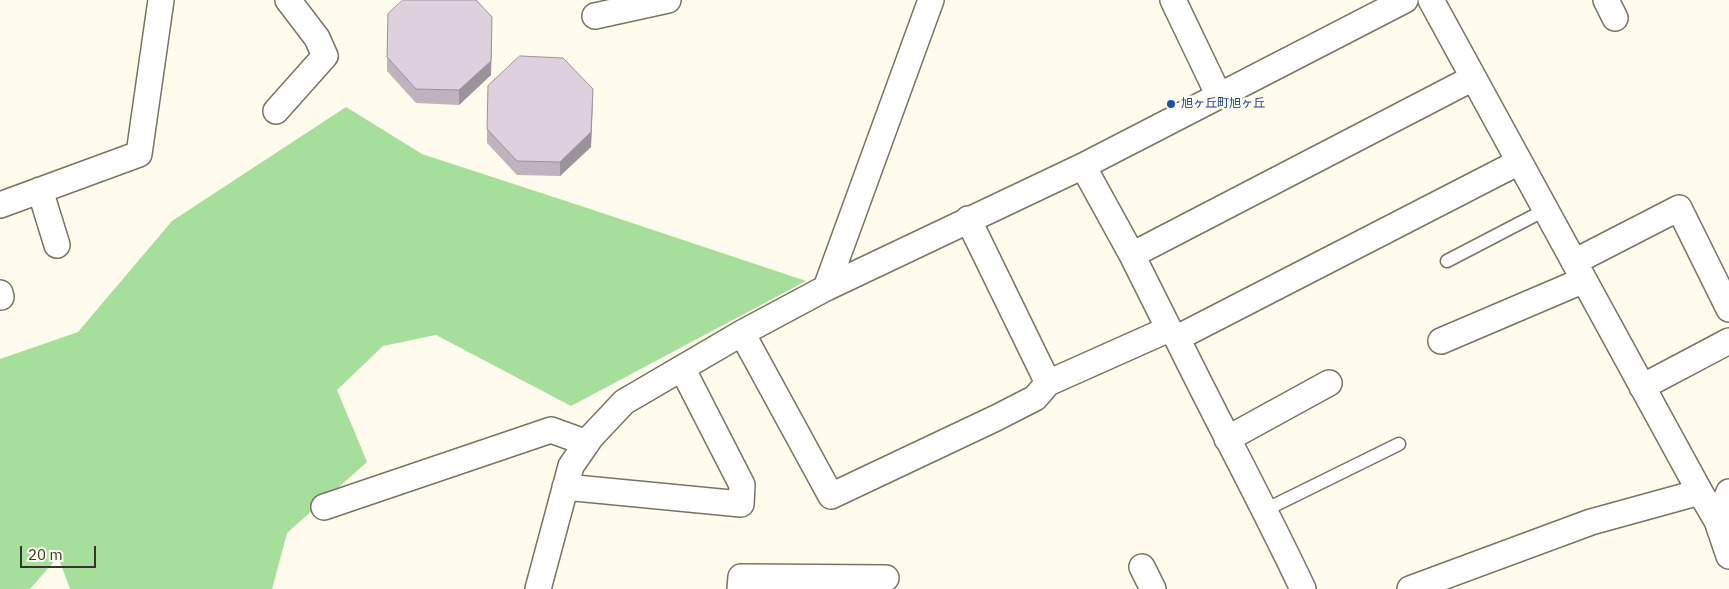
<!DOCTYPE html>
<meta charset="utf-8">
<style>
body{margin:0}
#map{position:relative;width:1729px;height:589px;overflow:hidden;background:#fffbed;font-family:"IBM Plex Sans",sans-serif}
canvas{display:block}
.scale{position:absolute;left:20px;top:546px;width:76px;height:22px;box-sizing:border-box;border:2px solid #36342d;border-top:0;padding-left:6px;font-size:15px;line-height:18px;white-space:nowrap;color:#36342d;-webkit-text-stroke:4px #fffbed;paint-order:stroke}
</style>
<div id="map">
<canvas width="1729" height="589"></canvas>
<div class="scale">20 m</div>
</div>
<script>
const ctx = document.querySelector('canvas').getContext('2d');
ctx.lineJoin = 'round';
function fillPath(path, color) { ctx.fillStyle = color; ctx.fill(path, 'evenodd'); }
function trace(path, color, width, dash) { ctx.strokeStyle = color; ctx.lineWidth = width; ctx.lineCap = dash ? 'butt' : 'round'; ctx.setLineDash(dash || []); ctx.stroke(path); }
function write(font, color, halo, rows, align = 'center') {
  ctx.font = font + ' "IBM Plex Sans","Noto Sans JP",sans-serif'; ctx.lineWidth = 5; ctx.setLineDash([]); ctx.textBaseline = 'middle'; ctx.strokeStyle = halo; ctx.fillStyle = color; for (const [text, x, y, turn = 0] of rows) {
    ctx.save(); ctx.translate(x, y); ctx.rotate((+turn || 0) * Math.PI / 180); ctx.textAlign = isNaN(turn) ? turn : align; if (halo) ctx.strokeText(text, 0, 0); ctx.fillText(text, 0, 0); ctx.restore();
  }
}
fillPath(new Path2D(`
 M346,107l76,47 162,53 222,74 -235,125 -135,-71 -53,11 -46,44 30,72 -80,71 -15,56h-202l-12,-32 -28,32h-30v-230l78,-27 94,-111z`), '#a6de9b');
const lane = new Path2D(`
 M1447,261l98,-51
 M1265,510l134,-66`);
const street = new Path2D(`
 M1173,0l46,96
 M1431,0l269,492 17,29 12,35
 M1606,0l9,18
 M595,16l73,-16
 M276,111l49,-55 -8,-18 -29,-38
 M1083,166l49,89 37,74 8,9c41,84 86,166 126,251
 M40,190l17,55
 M0,205l139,-51 22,-154
 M968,219l80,164
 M1132,255l341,-177
 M1574,262l105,-54 50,101
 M826,288l105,-288
 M0,293l1,4
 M742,333l89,163 165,-78 39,-20 13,-15 121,-54
 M1177,338l342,-176
 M1441,341l143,-61
 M1642,387l87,-46
 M1227,439l102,-56
 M565,487l176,17 1,-19 -60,-117
 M324,507l227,-77 36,13
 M1717,521l12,-29
 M1142,567l11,22
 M538,589l33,-123 20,-29 33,-35 118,-69 84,-45 257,-122 322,-166
 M740,589l1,-12 145,1
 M1410,589l181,-67 109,-30`);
trace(lane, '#787464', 15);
trace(street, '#787464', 28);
trace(lane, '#fff', 12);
trace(street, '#fff', 25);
fillPath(new Path2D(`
 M492,32l-1,43 -32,30 -43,-2 -29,-32v-14z
 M593,104l-2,43 -31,29 -43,-1 -30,-32v-14z`), '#bfb3bd');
fillPath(new Path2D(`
 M492,17l-1,58 -32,30v-15z
 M593,89l-2,58 -31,29v-14z`), '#9b929a');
const building = new Path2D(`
 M403,0h73l16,17 -1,44 -32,29 -43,-1 -29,-32 1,-43z
 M520,56l43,2 30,31 -2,43 -31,30 -43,-1 -30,-32 1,-43z`);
fillPath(building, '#ded0dc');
trace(building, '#9b929a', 1);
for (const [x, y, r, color] of [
 [1171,104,5,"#1a4fb4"]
]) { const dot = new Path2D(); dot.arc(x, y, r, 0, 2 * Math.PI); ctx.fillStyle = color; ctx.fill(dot); trace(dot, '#fffbed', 2); }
write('12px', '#164399', '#fffbed', [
 ["旭ヶ丘町旭ヶ丘",1181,104]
], 'left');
</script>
